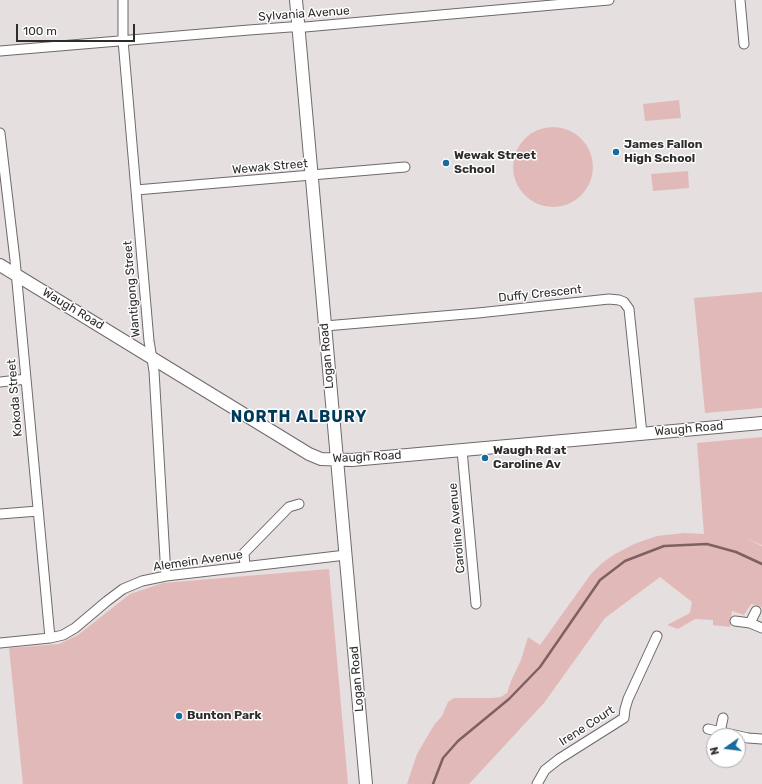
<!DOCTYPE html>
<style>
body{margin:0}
#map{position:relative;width:762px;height:784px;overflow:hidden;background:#e6dfdf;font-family:Rubik,sans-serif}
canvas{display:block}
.north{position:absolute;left:706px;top:728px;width:40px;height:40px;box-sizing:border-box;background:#fff;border:1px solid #acabab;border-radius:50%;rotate:256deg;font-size:11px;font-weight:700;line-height:16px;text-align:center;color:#2f2c2c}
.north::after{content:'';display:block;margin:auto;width:14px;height:18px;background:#186b9c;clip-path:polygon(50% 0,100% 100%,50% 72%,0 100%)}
.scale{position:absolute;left:16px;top:24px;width:119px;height:18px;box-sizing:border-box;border:2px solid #2f2c2c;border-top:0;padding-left:5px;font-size:12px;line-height:14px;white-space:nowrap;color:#2f2c2c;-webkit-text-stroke:3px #fff;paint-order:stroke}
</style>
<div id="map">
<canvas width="762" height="784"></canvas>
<div class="north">N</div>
<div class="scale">100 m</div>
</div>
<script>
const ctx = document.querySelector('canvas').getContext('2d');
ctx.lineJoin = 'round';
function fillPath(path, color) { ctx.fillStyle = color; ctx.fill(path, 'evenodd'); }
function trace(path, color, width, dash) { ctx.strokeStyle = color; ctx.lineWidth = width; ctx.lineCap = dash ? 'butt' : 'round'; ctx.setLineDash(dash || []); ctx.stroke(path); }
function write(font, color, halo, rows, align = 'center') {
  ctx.font = font + ' Rubik,sans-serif'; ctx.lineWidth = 3; ctx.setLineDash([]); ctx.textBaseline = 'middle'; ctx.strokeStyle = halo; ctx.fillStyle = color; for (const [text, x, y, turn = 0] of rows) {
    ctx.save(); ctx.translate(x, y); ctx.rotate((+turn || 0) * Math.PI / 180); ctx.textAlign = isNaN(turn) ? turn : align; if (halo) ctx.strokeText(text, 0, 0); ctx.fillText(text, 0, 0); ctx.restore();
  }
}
fillPath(new Path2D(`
 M679,100l2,18 -36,3 -2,-17z
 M513 167a40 40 0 1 1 80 0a40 40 0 1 1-80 0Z
 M688,171l1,17 -36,3 -2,-17z
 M762,292v116l-57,5 -11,-115z
 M762,437v108l-19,-8 19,9v61l-11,-3 -7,11 -12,-4 -2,16 -17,-2v-5l-18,-1 -17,10 -11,-4 23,-12 2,-11 -32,-25 -55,41 -61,85 -75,81h-62l10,-30 17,-29 8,-9 6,-14 6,-4h37l10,-1 6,-4 4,-12 10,-21 7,-23 12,8 51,-71 11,-11 13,-9 19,-10 23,-8 27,-3 20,1 -7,-91z
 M329,569l19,215h-325l-14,-136 50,-4 19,-9 52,-41 33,-11z`), '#e2b9b9');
trace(new Path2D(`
 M433,784l10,-26 15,-17 51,-42 31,-32 60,-87 25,-19 39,-15 43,-2 29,8 26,12`), '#7f6060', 2.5);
const minor = new Path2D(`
 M123,0v40l26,301 5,30 12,205
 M740,0l4,44
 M0,51l249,-21 41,-3h15l304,-27
 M0,133l15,127 35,378
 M136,190l269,-23
 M325,326l153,-13 131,-14 10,1 5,2 5,7 13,125
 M0,382l26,-3
 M462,450l14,154
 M0,514l38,-3
 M245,567l-1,-14 45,-46 10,-3
 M735,621l15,2 12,5
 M750,623l6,-12
 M0,643l50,-5 13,-3 12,-7 32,-27 16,-12 19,-8 24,-5 180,-21
 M708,729l40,9 14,1
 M720,732l3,-14
 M537,784l8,-14 14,-11 65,-41 1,-9 3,-10 29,-63`);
const major = new Path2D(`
 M296,0l70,784
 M0,265l309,189 12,5 31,1 410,-37`);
trace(minor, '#706969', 11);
trace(major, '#706969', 14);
trace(minor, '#fff', 9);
trace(major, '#fff', 12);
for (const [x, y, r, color] of [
 [616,152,4,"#186b9c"],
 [446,163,4,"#186b9c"],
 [485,458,4,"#186b9c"],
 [179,716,4,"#186b9c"]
]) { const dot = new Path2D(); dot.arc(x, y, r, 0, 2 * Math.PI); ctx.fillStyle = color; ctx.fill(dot); trace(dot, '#fff', 1.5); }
write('12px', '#2f2c2c', '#fff', [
 ["Sylvania Avenue",304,14,-4],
 ["Wewak Street",270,167,-5],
 ["Wantigong Street",132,289,-95],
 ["Duffy Crescent",540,294,-6],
 ["Waugh Road",73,309,31],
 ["Logan Road",327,356,-95],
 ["Kokoda Street",15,398,-95],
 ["Waugh Road",689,429,-5],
 ["Waugh Road",367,457,-3],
 ["Caroline Avenue",457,528,-95],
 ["Alemein Avenue",198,561,-8],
 ["Logan Road",357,679,-95],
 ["Irene Court",587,726,-33]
]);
write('bold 12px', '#2f2c2c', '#fff', [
 ["James Fallon",624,145],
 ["High School",624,159],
 ["Wewak Street",454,156],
 ["School",454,170],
 ["Waugh Rd at",493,451],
 ["Caroline Av",493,465],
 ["Bunton Park",187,716]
], 'left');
ctx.letterSpacing = '1px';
write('bold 16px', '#003a5b', '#fff', [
 ["NORTH ALBURY",299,417]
]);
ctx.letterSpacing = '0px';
</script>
